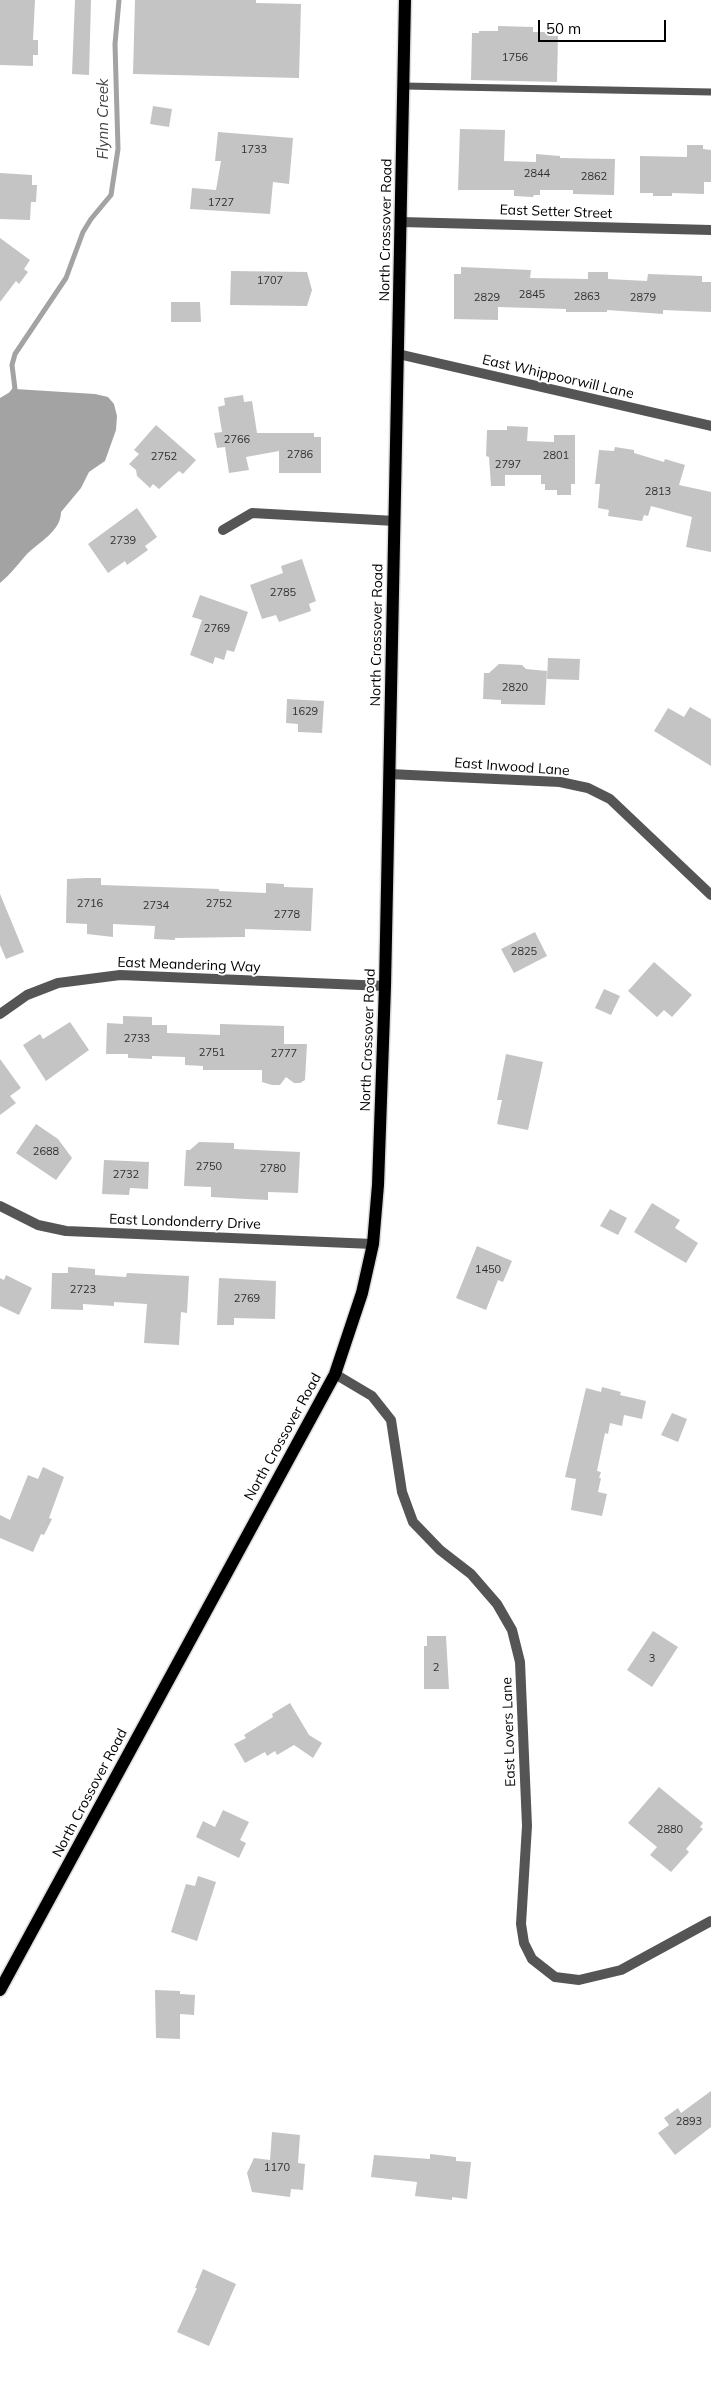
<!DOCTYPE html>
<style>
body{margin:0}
#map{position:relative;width:711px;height:2396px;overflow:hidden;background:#fff;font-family:Mulish,sans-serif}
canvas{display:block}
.scale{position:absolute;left:538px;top:20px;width:128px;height:22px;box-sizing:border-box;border:2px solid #000;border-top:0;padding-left:6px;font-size:15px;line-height:18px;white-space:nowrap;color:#000;-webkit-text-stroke:4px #fff;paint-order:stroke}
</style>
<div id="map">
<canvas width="711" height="2396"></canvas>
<div class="scale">50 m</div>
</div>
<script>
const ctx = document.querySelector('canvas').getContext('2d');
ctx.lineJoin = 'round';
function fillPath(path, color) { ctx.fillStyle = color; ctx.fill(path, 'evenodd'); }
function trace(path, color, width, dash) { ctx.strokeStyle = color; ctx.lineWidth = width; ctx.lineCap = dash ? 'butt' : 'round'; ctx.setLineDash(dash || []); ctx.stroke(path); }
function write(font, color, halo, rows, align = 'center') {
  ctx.font = font + ' Mulish,sans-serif'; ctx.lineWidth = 4; ctx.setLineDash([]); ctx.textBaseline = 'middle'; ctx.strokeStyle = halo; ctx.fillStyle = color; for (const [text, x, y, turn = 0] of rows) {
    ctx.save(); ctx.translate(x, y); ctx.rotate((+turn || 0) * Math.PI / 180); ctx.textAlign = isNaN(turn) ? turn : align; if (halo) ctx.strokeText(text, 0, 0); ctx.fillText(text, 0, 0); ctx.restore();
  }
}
fillPath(new Path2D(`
 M15,389l80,5 13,3 6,7 3,12 -1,14 -11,31 -16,11 -8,16 -20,24c0,19 -22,30 -34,42 -9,10 -17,21 -27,29v-185z`), '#a3a3a3');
trace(new Path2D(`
 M12,393l3,-4 -3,-24 3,-11 51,-76 17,-46 8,-13 20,-24 7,-46 -3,-105 4,-44`), '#a3a3a3', 5);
fillPath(new Path2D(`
 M0,0h35l-2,40h5v15h-5v11l-33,-1z
 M75,0h16l-2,75 -17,-1z
 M135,0h121v3l45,1 -2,74 -166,-4z
 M498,26l35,1v5h20l-1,4h6l-1,46 -86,-2 1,-47h7v-2h19z
 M153,106l19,3 -3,18 -19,-3z
 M460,129l45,1 -1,31 32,1v-8l24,2v2l55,1 -1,36 -41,-1v-4h-33v5h-6l-1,2 -19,-1v-6h-56z
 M218,132l75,6 -4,46 -16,-2 -3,32 -80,-5 2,-21 24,2 5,-29h-6z
 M687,145h16v4l8,1v32h-7v12l-32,-1v3h-19v-3h-13v-37l47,1z
 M0,173l32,2v10h5l-1,17h-5l-1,18 -30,-1z
 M0,238l30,22 -6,9 4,3 -9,12 -3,-3 -16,21z
 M461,267l70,3 -1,8 58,1v-7h20v7l39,2 1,-7 54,2v6h9v30l-48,-2v4l-56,-4v2h-41v-3l-68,-2v13l-44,-1v-45h7z
 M231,271l76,1 5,18 -5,16 -77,-1z
 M171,302h29l1,20h-30z
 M243,395l1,7 8,-1 5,32h57v4h7v36h-42v-22l-33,6 3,13 -20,3 -4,-26 -8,1 -3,-15 8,-1 -4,-25 7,-2 -1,-7z
 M156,425l40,35 -13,14 -4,-3 -20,18 -6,-5 -3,4 -13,-12 -1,-6 -7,-6 10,-10 -5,-4z
 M507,426l21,1 -1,14 27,1v-7h21v49h-4v11h-14v-5h-12v-6h-4v-9h-36v11h-14l-2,-29 -3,-1 1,-26h20z
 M615,447l19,3v3l30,9 1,-3 20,6 -6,20 32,7v60l-25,-5 6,-30 -41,-11 -3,10 -4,-1 -2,6 -34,-5 1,-6 -11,-2 2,-24h-5l4,-34 15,1z
 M137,508l20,29 -12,9 3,4 -21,15 -2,-4 -17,12 -20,-29z
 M302,559l14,42 -7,3 2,7 -32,11 -3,-7 -14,4 -12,-34 33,-12 -2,-7z
 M200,595l48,17 -14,40 -7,-2 -3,10 -9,-3 -2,7 -23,-9 12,-35 -10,-3z
 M548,658l32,1 -1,21 -32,-1z
 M499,664l23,1 4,4 21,2 -2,34 -44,-1v-4l-18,-1 1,-26h5z
 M287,699l37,2 -2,32 -24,-1v-8l-12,-1z
 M690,707l21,12v47l-57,-35 14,-23 16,9z
 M86,878h15v7l118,4v2l47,2v-10l18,1v3l29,1 -2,43 -66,-2v8h-5l-65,1v2l-21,-1 1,-13 -42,-2v13l-26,-3v-10l-21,-1 1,-44z
 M0,894l24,58 -18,7 -6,-14z
 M535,932l12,24 -33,17 -13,-24z
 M654,962l38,33 -20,22 -8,-7 -7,7 -29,-26z
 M604,989l16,7 -9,19 -16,-7z
 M123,1016l29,1v8h15v8l53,2v-11l64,2v18h23l-2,36 -5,3h-6l-8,-6 -6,8h-8l-10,-3v-12h-59v-4l-18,-1v-8l-33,-1v3l-24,-1v-4h-22l1,-31 16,1z
 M70,1022l19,28 -43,31 -23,-36 17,-11 3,5z
 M506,1054l37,8 -15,68 -31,-6 5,-24h-5z
 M0,1059l21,29 -11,8 6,7 -16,12z
 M36,1124l22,15 14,19 -16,22 -40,-27z
 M199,1142l35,1v6l66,3 -2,41 -30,-1v8l-22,-1 -35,-2v-10l-27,-1 2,-36h4z
 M104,1160l45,2 -1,27 -18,-1 -1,7 -27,-1z
 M652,1203l28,17 -5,8 23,15 -12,20 -52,-31z
 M610,1209l17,9 -9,17 -18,-9z
 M477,1246l35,15 -9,21 -5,-2 -12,30 -30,-12z
 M68,1267l27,2v6l31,2 1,-4 62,3 -2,37 -6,-1 -2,33 -35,-2 3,-39 -33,-2v4l-31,-2v6l-32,-1 1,-36h16z
 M6,1275l26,13 -13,27 -19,-9v-28l4,2z
 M219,1278l57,3 -1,38 -41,-1v7h-17z
 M602,1387l19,5 -1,3 26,6 -4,18 -18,-4 -2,11 -12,-3 -2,11 -3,-1 -8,38 4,1 -2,6h2l-3,14 9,2 -5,22 -31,-6 5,-31 -11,-2 21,-89 15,4z
 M672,1413l15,6 -9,23 -17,-7z
 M43,1467l21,10 -15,41 3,1 -8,16 -3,-1 -8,18 -33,-14v-23l10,5 18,-45 10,4z
 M653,1631l25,16 -26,40 -25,-17z
 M427,1636h19l3,53h-25v-43h3z
 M290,1703l19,32 13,8 -9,15 -19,-13 -17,10 -2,-4 -8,5 -2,-4 -20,11 -11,-19 12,-6 -2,-3 29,-18 -1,-3z
 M659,1787l44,36 -3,4 3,2 -17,20 3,3 -18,20 -21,-17 7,-8 -29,-24z
 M223,1810l26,12 -9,18 6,3 -7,15 -43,-21 7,-16 12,6z
 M198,1876l18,6 -19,59 -26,-9 15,-48 9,2z
 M155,1990l25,1v3l15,1 -1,20 -14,-1v25l-24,-1z
 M711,2091v36l-36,28 -17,-22 11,-8 -5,-7 14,-10 3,5z
 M272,2132l28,3 -2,28 7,1 -2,26 -12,-1 -1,8 -38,-5 -5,-19 7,-15 16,2z
 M430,2154l26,3v4l15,1 -4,37 -15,-2v3l-37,-4 2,-14 -46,-5 3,-22 56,4z
 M203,2269l33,15 -27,62 -32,-14 20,-44h-2z`), '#c4c4c4');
const primary = new Path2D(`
 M0,1990l335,-616 27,-81 11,-49 5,-59 7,-199 20,-986`);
trace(primary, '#dbdbdb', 15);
trace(new Path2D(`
 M404,86l307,6`), '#555', 7);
trace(new Path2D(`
 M401,222l310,8
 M398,354l313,72
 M223,530l29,-17 143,8
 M389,774l171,8 28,6 22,11 101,96
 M0,1014l27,-19 31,-12 62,-8 265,11
 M0,1206l38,19 28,6 307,13
 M335,1374l37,22 19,24 11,72 11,30 27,28 31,24 26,30 15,26 8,32 7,164 -6,98 3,19 8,16 23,18 24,3 42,-10 90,-49`), '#555', 10);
trace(primary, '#000', 12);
write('11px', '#313131', null, [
 ["1756",515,58],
 ["1733",254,150],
 ["2844",537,174],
 ["2862",594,177],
 ["1727",221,203],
 ["1707",270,281],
 ["2845",532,295],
 ["2863",587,297],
 ["2829",487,298],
 ["2879",643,298],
 ["2766",237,440],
 ["2786",300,455],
 ["2801",556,456],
 ["2752",164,457],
 ["2797",508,465],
 ["2813",658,492],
 ["2739",123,541],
 ["2785",283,593],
 ["2769",217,629],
 ["2820",515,688],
 ["1629",305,712],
 ["2716",90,904],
 ["2752",219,904],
 ["2734",156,906],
 ["2778",287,915],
 ["2825",524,952],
 ["2733",137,1039],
 ["2751",212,1053],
 ["2777",284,1054],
 ["2688",46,1152],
 ["2750",209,1167],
 ["2780",273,1169],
 ["2732",126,1175],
 ["1450",488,1270],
 ["2723",83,1290],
 ["2769",247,1299],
 ["3",652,1659],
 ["2",436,1668],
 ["2880",670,1830],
 ["2893",689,2122],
 ["1170",277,2168]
]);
write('14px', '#000', '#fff', [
 ["East Setter Street",556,212,2],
 ["North Crossover Road",386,230,-89],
 ["East Whippoorwill Lane",558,377,13],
 ["North Crossover Road",377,635,-89],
 ["East Inwood Lane",512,767,4],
 ["East Meandering Way",189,965,2],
 ["North Crossover Road",368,1040,-88],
 ["East Londonderry Drive",185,1222,2],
 ["North Crossover Road",283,1437,-61],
 ["East Lovers Lane",509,1732,-92],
 ["North Crossover Road",90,1793,-62]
]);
write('italic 15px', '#444', '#fff', [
 ["Flynn Creek",103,119,-90]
]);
</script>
